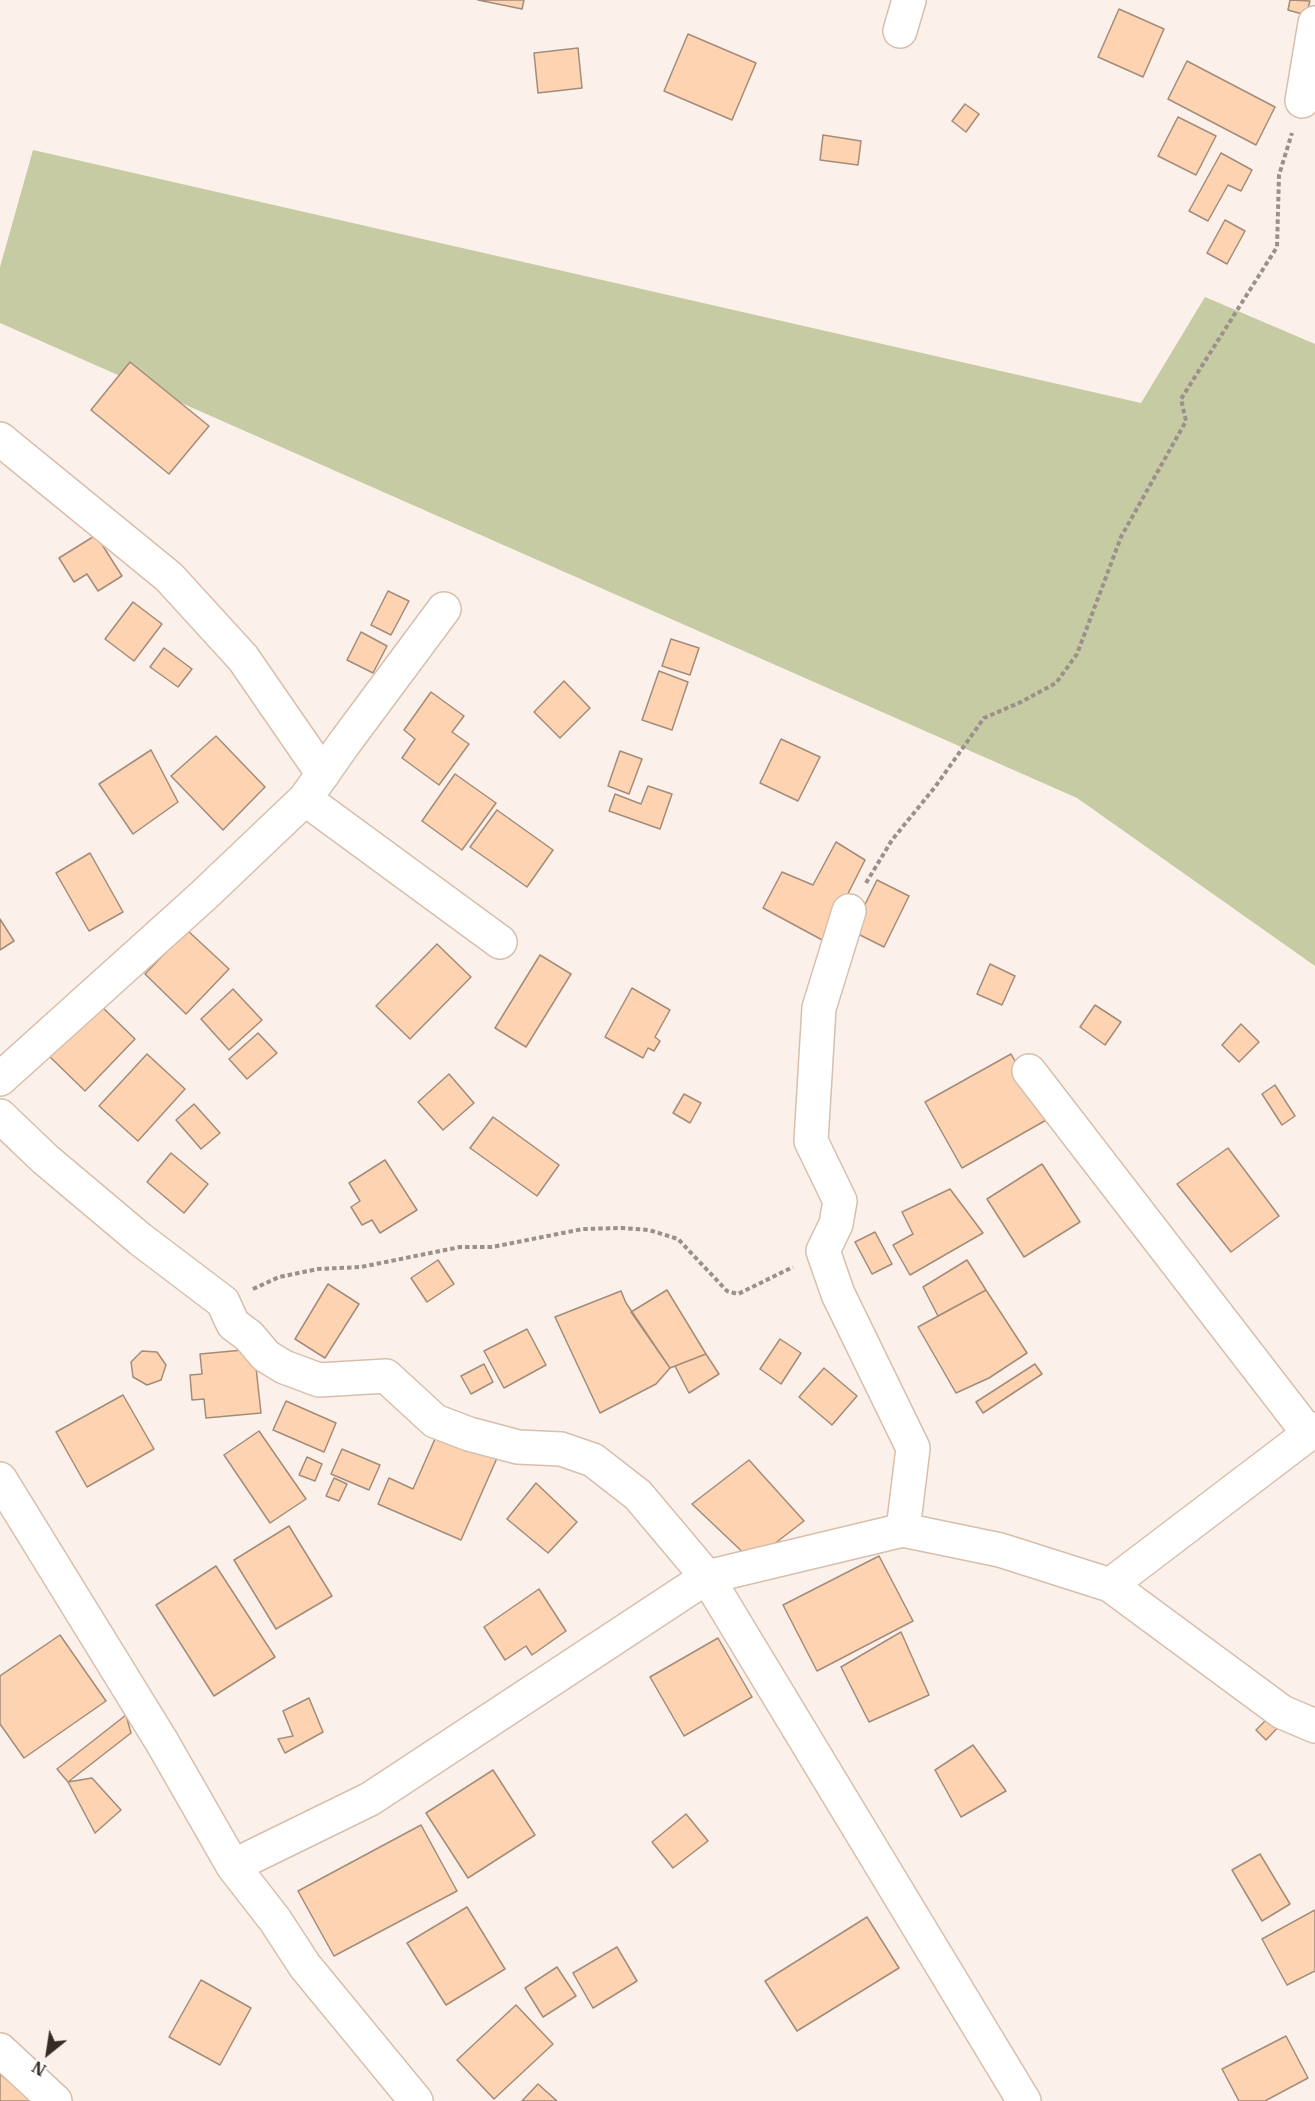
<!DOCTYPE html>
<style>
body{margin:0}
#map{position:relative;width:1315px;height:2101px;overflow:hidden;background:#fcf1ea;font-family:"IBM Plex Serif",serif}
canvas{display:block}
.north{position:absolute;left:18px;top:2023px;width:60px;height:60px;-webkit-text-stroke:4px #fff;paint-order:stroke;rotate:210deg;font-size:16px;font-weight:700;line-height:24px;text-align:center;color:#362c25}
.north::after{content:'';display:block;margin:auto;width:21px;height:27px;background:#362c25;clip-path:polygon(50% 0,100% 100%,50% 72%,0 100%)}
</style>
<div id="map">
<canvas width="1315" height="2101"></canvas>
<div class="north">N</div>
</div>
<script>
const ctx = document.querySelector('canvas').getContext('2d');
ctx.lineJoin = 'round';
function fillPath(path, color) { ctx.fillStyle = color; ctx.fill(path, 'evenodd'); }
function trace(path, color, width, dash) { ctx.strokeStyle = color; ctx.lineWidth = width; ctx.lineCap = dash ? 'butt' : 'round'; ctx.setLineDash(dash || []); ctx.stroke(path); }
fillPath(new Path2D(`
 M33,150l1108,253 64,-106 110,47v622l-238,-168 -1077,-475v-56z`), '#c7cba3');
const building = new Path2D(`
 M478,0h46l-2,9z
 M1290,0l20,1 -4,14 -18,-5z
 M1119,9l45,20 -21,48 -45,-20z
 M688,34l68,29 -24,57 -68,-29z
 M578,48l4,40 -44,5 -4,-40z
 M1187,61l88,46 -19,38 -88,-46z
 M965,104l14,10 -13,18 -14,-11z
 M1178,117l38,19 -20,39 -38,-19z
 M823,135l38,6 -3,24 -38,-5z
 M1221,153l31,17 -11,21 -13,-6 -20,36 -19,-10z
 M1225,220l20,11 -18,33 -20,-11z
 M130,362l79,64 -40,48 -78,-64z
 M96,535l26,41 -24,15 -11,-17 -13,8 -15,-24z
 M388,591l21,10 -18,34 -20,-10z
 M133,602l29,22 -28,37 -29,-22z
 M361,632l26,14 -14,27 -26,-13z
 M671,639l28,9 -9,27 -28,-9z
 M164,648l28,21 -14,18 -28,-20z
 M659,671l29,11 -16,48 -30,-10z
 M564,681l26,27 -30,30 -26,-26z
 M431,692l33,24 -12,16 17,12 -30,41 -37,-27 13,-19 -11,-9z
 M216,736l49,51 -42,43 -52,-54z
 M781,739l39,18 -22,44 -38,-18z
 M151,750l27,52 -45,32 -34,-50z
 M620,751l22,8 -13,35 -21,-8z
 M455,774l41,29 -34,47 -40,-29z
 M648,786l24,8 -12,35 -51,-18 6,-17 26,10z
 M497,810l56,40 -26,37 -57,-40z
 M836,842l29,18 -41,81 -61,-33 19,-36 31,13z
 M90,853l33,59 -34,19 -33,-58z
 M877,880l32,16 -25,51 -32,-16z
 M0,919l14,22 -14,9z
 M187,930l42,39 -43,45 -41,-40z
 M437,944l34,33 -61,62 -34,-33z
 M540,955l31,19 -45,73 -31,-19z
 M990,964l25,12 -13,29 -25,-11z
 M632,988l38,22 -15,27 5,4 -6,10 -6,-3 -5,10 -38,-21z
 M233,989l29,31 -33,30 -28,-31z
 M97,1002l38,37 -50,52 -38,-37z
 M1095,1005l26,17 -16,23 -25,-18z
 M1241,1024l18,18 -20,20 -17,-17z
 M258,1033l19,20 -30,26 -18,-20z
 M147,1054l38,35 -47,52 -39,-35z
 M1011,1054l37,65 -86,49 -37,-66z
 M449,1074l25,29 -31,27 -25,-28z
 M1275,1085l20,31 -13,9 -20,-31z
 M684,1094l17,9 -11,20 -17,-10z
 M194,1104l26,29 -19,16 -25,-29z
 M493,1117l66,48 -22,31 -67,-48z
 M1228,1148l51,68 -48,36 -54,-68z
 M171,1153l37,31 -24,29 -37,-31z
 M385,1160l32,50 -37,23 -8,-13 -10,5 -11,-18 9,-6 -11,-18z
 M1042,1164l38,58 -56,35 -37,-58z
 M950,1189l33,44 -73,42 -17,-30 20,-11 -11,-22z
 M875,1232l17,32 -20,10 -17,-32z
 M438,1260l16,24 -27,18 -16,-24z
 M967,1260l19,30 -48,26 -15,-29z
 M328,1284l31,20 -34,54 -30,-19z
 M667,1290l39,64 -36,14 -39,-56z
 M986,1290l41,63 -38,25 -33,15 -38,-66z
 M621,1291l5,12 44,65 -14,16 -56,29 -45,-96z
 M527,1329l19,36 -42,23 -20,-37z
 M780,1339l21,14 -20,31 -21,-15z
 M254,1349l7,64 -55,5 -2,-19 -12,1 -2,-25 12,-1 -2,-20z
 M142,1351l15,1 9,13 -5,15 -14,5 -14,-8 -2,-15z
 M706,1354l13,20 -30,19 -14,-27z
 M484,1364l9,18 -22,12 -10,-18z
 M1035,1364l7,10 -59,39 -7,-11z
 M824,1368l33,28 -25,29 -33,-28z
 M123,1395l31,54 -67,38 -31,-55z
 M286,1401l50,22 -12,29 -51,-22z
 M259,1431l47,68 -36,24 -46,-68z
 M438,1432l59,26 -36,82 -83,-36 11,-26 24,11z
 M342,1449l38,16 -11,25 -38,-16z
 M307,1457l15,7 -7,17 -16,-6z
 M749,1460l55,61 -52,40 -60,-57z
 M334,1478l13,6 -8,17 -13,-5z
 M536,1483l41,39 -29,31 -41,-34z
 M289,1526l43,70 -56,33 -42,-69z
 M879,1556l34,65 -96,50 -34,-66z
 M216,1566l59,91 -61,39 -58,-91z
 M539,1589l27,42 -34,24 -6,-9 -21,14 -21,-33z
 M901,1632l28,63 -60,27 -28,-55z
 M60,1635l46,66 -82,57 -24,-34v-48z
 M718,1638l34,59 -68,39 -34,-59z
 M309,1698l14,34 -38,21 -7,-14 15,-3 -10,-25z
 M1272,1714l10,9 -16,17 -10,-10z
 M126,1715l5,18 -63,49 -11,-13z
 M973,1745l33,46 -45,26 -26,-47z
 M493,1770l42,65 -67,43 -42,-65z
 M92,1778l29,32 -26,23 -27,-51z
 M686,1814l22,27 -35,27 -21,-26z
 M421,1825l36,66 -123,65 -36,-65z
 M1260,1854l30,50 -28,17 -30,-51z
 M467,1907l38,62 -59,36 -39,-62z
 M1315,1910v61l-28,14 -25,-46z
 M867,1917l32,51 -102,63 -32,-50z
 M617,1947l20,34 -44,27 -20,-35z
 M557,1967l19,29 -33,21 -18,-29z
 M201,1980l50,28 -31,57 -51,-28z
 M516,2005l37,39 -59,55 -37,-39z
 M1286,2036l22,42 -43,23h-26l-17,-32z
 M0,2074l34,27h-34z
 M538,2084l19,17h-35z`);
fillPath(building, '#fdd3b2');
trace(building, '#a38c7a', 1.5);
const minor = new Path2D(`
 M900,31l9,-31
 M1302,101l13,-78
 M0,439l169,138 74,81 80,116
 M305,799l195,143
 M849,911l-30,97 -8,133 29,60 -4,23 -13,27 15,43 75,154 -10,82
 M1029,1071l280,363
 M0,1079l203,-183 102,-97 38,-54 101,-136
 M0,1116l45,43 95,80 83,63 10,22 16,12 17,20 18,11 35,13 67,-4 49,45 34,13 49,13 43,2 32,11 45,35 69,82 317,524
 M0,1479l162,263 71,124 42,54 30,46 111,135
 M1110,1585l205,-156
 M233,1866l137,-67 337,-222 196,-47 97,20 110,35 172,127 33,14
 M0,2050l55,51`);
trace(minor, '#d7bfac', 36);
trace(new Path2D(`
 M866,883l26,-43 43,-53 49,-69 37,-16 35,-19 21,-29 44,-117 65,-116 -5,-22 96,-152 2,-72 13,-42
 M253,1289l26,-12 39,-8 43,-2 99,-20h32l91,-18 39,-1 27,2 29,9 49,52 11,3 55,-27`), '#9b918a', 4, [4.5, 3]);
trace(minor, '#fff', 33);
</script>
